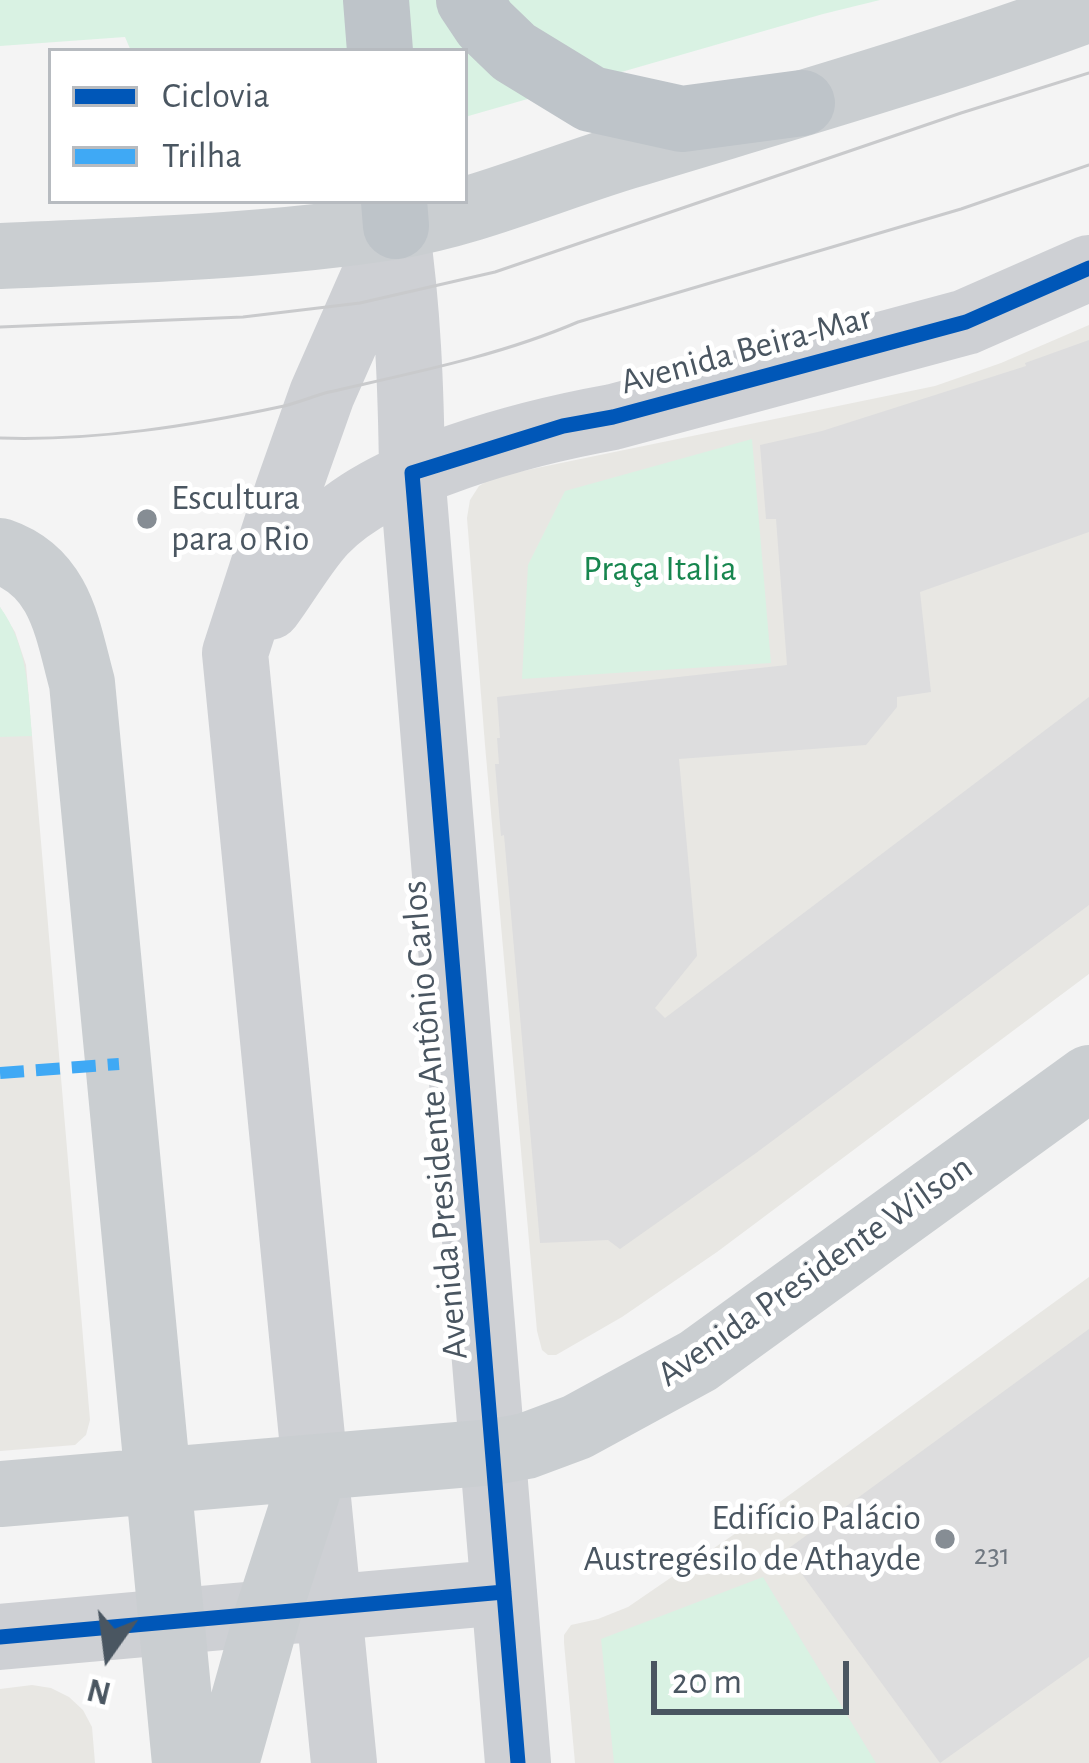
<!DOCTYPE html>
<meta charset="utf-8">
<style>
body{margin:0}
#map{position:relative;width:1089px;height:1763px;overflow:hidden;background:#f4f4f4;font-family:"Alegreya Sans",sans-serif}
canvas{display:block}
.legend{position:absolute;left:48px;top:48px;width:420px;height:156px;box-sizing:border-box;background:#fff;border:3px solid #b7bbc0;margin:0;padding:15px 21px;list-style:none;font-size:36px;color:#4a5661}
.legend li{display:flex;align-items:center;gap:24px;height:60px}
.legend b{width:60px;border:3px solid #b7bbc0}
.north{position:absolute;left:48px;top:1595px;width:120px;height:120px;-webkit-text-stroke:9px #fff;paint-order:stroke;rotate:194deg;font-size:33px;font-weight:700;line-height:48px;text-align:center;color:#4a5661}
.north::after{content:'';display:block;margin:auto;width:42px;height:54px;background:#4a5661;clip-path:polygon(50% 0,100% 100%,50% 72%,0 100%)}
.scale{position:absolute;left:651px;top:1661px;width:198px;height:54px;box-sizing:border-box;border:6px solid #4a5661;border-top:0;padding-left:15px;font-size:36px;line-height:42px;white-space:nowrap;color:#4a5661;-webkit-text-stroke:9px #fff;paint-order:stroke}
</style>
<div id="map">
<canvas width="1089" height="1763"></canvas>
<ul class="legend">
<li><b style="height:15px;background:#0057b8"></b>Ciclovia</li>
<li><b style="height:15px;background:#3fa9f5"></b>Trilha</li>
</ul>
<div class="north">N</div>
<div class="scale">20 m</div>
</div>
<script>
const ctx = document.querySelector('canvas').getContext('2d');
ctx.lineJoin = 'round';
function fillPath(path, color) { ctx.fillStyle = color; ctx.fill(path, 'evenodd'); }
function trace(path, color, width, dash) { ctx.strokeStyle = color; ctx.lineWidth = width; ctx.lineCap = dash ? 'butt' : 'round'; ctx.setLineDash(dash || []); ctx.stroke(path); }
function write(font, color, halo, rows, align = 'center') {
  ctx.font = font + ' "Alegreya Sans",sans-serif'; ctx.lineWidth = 10; ctx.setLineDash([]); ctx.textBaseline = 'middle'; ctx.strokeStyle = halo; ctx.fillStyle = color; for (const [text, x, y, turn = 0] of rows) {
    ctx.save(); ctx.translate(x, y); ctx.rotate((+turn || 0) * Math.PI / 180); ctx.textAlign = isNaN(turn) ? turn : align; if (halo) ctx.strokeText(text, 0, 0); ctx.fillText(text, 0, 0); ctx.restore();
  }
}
fillPath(new Path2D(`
 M1089,325v649l-372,278 -95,65 -66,38h-8l-6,-5 -5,-19 -52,-586 -18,-227 3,-18 9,-14 14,-9 442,-91 66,-23z
 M0,607l15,25 11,33 64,755 -4,15 -11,10 -75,6z
 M1089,1277v486h-514l-11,-120v-8l7,-10 27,-6 30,-12 127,-87z
 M32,1685l19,3 18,9 14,13 9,17 3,36h-95v-74z`), '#e8e7e3');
fillPath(new Path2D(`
 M0,0h880l-57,14 -358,103v-66h-334l-6,-14 -125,9z
 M752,439l19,224 -249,16 6,-114 37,-74z
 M0,607c28,39 28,83 32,129l-32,1z
 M763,1577l113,186h-262l-13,-124z`), '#d9f2e3');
fillPath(new Path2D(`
 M1089,340v192l-169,60 11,100 -34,5v10l-31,38 -187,14 18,197 -42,52 10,10 424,-321v208l-333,248 -136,96 -12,-9 -68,3 -36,-408 -3,1 -6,-72h4l-2,-26h3l-3,-41 290,-32 -11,-146h-10l-6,-74 62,-14 204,-65 -1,-3z
 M1089,1329v328l-149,106 -155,-212z`), '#ddddde');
trace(new Path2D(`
 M396,226c12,82 15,163 16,247l106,1290
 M269,607c18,-24 34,-53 54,-75 59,-63 207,-100 290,-115l353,-95 123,-54
 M0,1637l504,-45
 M344,1763l-109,-1110 53,-163 34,-96 74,-168`), '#ced0d4', 66);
trace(new Path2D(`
 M0,256c131,-6 262,-9 392,-29 81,-13 157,-47 236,-71 154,-47 310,-91 461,-147
 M0,551c61,21 67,77 82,132l103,1080
 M0,1494l493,-42 33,-6 51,-19 121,-66 391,-283
 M226,1763l42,-150 47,-145`), '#caced1', 66);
trace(new Path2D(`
 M376,0l4,51
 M469,0l16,24 29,28 77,47 91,20 120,-16
 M394,201l2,25`), '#bec4c9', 66);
trace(new Path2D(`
 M0,327l243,-10 117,-14 135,-31 466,-159 128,-40
 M0,438c95,3 191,-12 284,-32 16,-4 30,-10 45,-14 83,-19 170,-36 249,-70l383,-113 128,-44`), '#c9cacc', 3);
trace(new Path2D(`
 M0,1073l119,-9`), '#3fa9f5', 12, [24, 12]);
trace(new Path2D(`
 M0,1637l504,-45
 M518,1763l-106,-1290 151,-47 50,-9 353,-95 123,-54`), '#0057b8', 15);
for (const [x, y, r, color] of [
 [147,519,12,"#868d94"],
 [945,1539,12,"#868d94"]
]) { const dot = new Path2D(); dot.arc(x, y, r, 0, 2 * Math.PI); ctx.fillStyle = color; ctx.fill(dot); trace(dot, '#fff', 4.5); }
write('30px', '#707881', null, [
 ["231",992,1555]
]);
write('36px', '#4a5661', '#fff', [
 ["Avenida Beira-Mar",746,350,-15],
 ["Avenida Presidente Antônio Carlos",435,1120,-95],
 ["Avenida Presidente Wilson",815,1271,-35]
]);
write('36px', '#4a5661', '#fff', [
 ["Escultura",171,498],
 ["para o Rio",171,539],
 ["Edifício Palácio",921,1518,"right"],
 ["Austregésilo de Athayde",921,1559,"right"]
], 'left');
write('36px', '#17864f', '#fff', [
 ["Praça Italia",660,569]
]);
</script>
